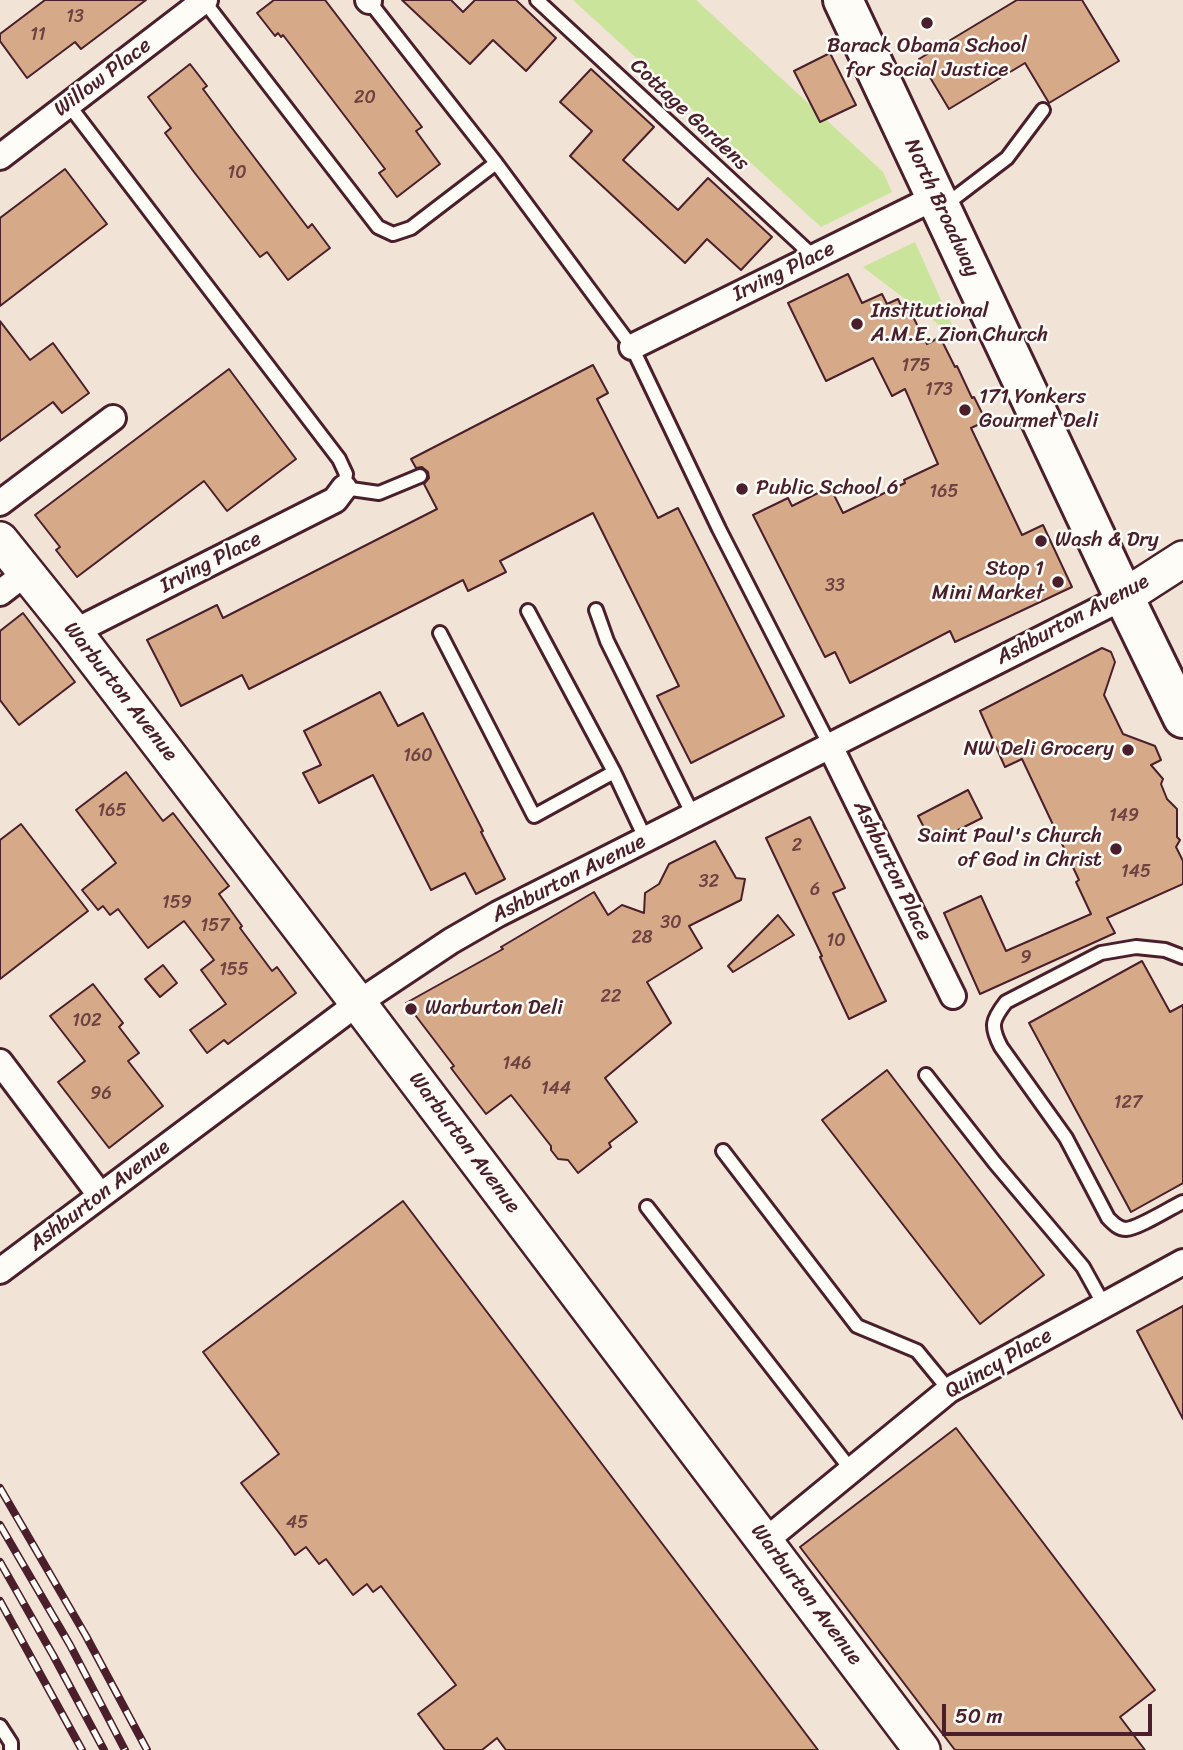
<!DOCTYPE html>
<style>
body{margin:0}
#map{position:relative;width:1183px;height:1750px;overflow:hidden;background:#f1e3d6;font-family:Sriracha,sans-serif}
canvas{display:block}
.scale{position:absolute;left:942px;top:1704px;width:210px;height:32px;box-sizing:border-box;border:4px solid #4a1f2b;border-top:0;padding-left:9px;font-size:21px;line-height:24px;white-space:nowrap;color:#4a1f2b;-webkit-text-stroke:5px #fdfcf7;paint-order:stroke}
</style>
<div id="map">
<canvas width="1183" height="1750"></canvas>
<div class="scale">50 m</div>
</div>
<script>
const ctx = document.querySelector('canvas').getContext('2d');
ctx.lineJoin = 'round';
function fillPath(path, color) { ctx.fillStyle = color; ctx.fill(path, 'evenodd'); }
function trace(path, color, width, dash) { ctx.strokeStyle = color; ctx.lineWidth = width; ctx.lineCap = dash ? 'butt' : 'round'; ctx.setLineDash(dash || []); ctx.stroke(path); }
function write(font, color, halo, rows, align = 'center') {
  ctx.font = font + ' Sriracha,sans-serif'; ctx.lineWidth = 5; ctx.setLineDash([]); ctx.textBaseline = 'middle'; ctx.strokeStyle = halo; ctx.fillStyle = color; for (const [text, x, y, turn = 0] of rows) {
    ctx.save(); ctx.translate(x, y); ctx.rotate((+turn || 0) * Math.PI / 180); ctx.textAlign = isNaN(turn) ? turn : align; if (halo) ctx.strokeText(text, 0, 0); ctx.fillText(text, 0, 0); ctx.restore();
  }
}
fillPath(new Path2D(`
 M573,0h123l187,172 9,20 -71,35z
 M915,242l39,87 5,11 -96,-73z`), '#cae49b');
const building = new Path2D(`
 M45,0h101l-65,49 -6,-7 -48,36 -27,-37v-7z
 M274,0h51l97,127 -6,4 24,33 -43,33 -18,-24 6,-4 -28,-37 -74,-97 -2,2 -3,-4 -3,3 -18,-23z
 M402,0h49l12,12 12,-12h41l40,38 -30,33 -33,-31 -23,24z
 M1017,0h65l37,61 -70,42 -24,-40 -76,46 -30,-50z
 M830,53l26,52 -36,17 -26,-51z
 M190,64l17,22 -4,3 32,43 73,96 4,-4 18,24 -42,32 -21,-28 -7,5 -66,-85 -29,-39 6,-5 -23,-31z
 M591,69l63,58 -31,33 55,50 30,-32 64,59 -31,33 -34,-31 -22,24 -115,-107 22,-25 -32,-29z
 M65,169l42,55 -107,82v-88z
 M848,274l14,29 20,-9 5,10 11,-5 7,15 5,-3 17,33 13,-7 15,30 2,-1 15,32 2,-1 12,24 -15,7 51,107 21,-10 29,62 -117,55 -5,-11 -100,52 -15,-31 -10,5 -72,-142 35,-17 4,8 38,-19 13,26 62,-30 -1,-3 34,-16 -33,-75 -13,7 -19,-38 -47,23 -38,-78z
 M0,321l30,39 23,-17 36,50 -27,20 -9,-11 -53,39z
 M593,365l15,28 -11,6 61,119 20,-10 106,208 -93,47 -34,-67 22,-10 -86,-173 -93,48 6,11 -38,19 -5,-11 -214,109 -7,-14 -61,31 -34,-66 70,-35 6,13 214,-109 -13,-25 5,-6 -1,-6 -6,-5 -6,1 -5,-9z
 M229,369l67,90 -69,52 -23,-30 -127,96 -21,-27 4,-3 -25,-32z
 M23,613l52,69 -56,43 -19,-25v-69z
 M1102,648l9,4 4,10 -11,33 19,39 32,12 6,14 -10,5 12,14 -2,5 6,15 10,10v28l3,3 -4,7 7,14v23l-76,34 8,15 -135,61 -36,-81 37,-17 25,55 85,-37 -15,-32 3,-2 -57,-121 -17,8 -25,-56z
 M380,692l18,34 25,-13 60,118 -2,1 24,47 -29,15 -11,-21 -34,17 -58,-115 -54,28 -16,-30 18,-8 -17,-34z
 M126,772l37,49 10,-8 56,73 -10,8 23,32 -2,2 32,43 5,-4 19,26 -68,51 -4,-4 -17,13 -17,-23 36,-26 -25,-34 13,-10 -30,-39 -36,27 -30,-39 -8,6 -7,-9 -5,4 -16,-20 34,-27 -40,-53z
 M968,790l14,28 -46,23 -3,-6 -4,2 -11,-21z
 M810,817l35,71 -12,5 53,108 -37,18 -29,-62 2,-1 -56,-118z
 M21,824l67,87 -88,68v-139z
 M715,841l21,37 9,1 -4,21 -52,26 13,22 -55,34 24,41 -66,55 32,44 -28,21 2,4 -33,26 -10,-13 -10,-1 -7,-9v-4l-40,-51 -25,19 -35,-46 3,-2 -48,-63 97,-54 -2,-2 93,-55 14,23 14,-10 22,8 1,-20 14,-9 10,-20z
 M778,915l16,20 -61,37 -5,-6z
 M1142,961l28,51 13,-7v178l-52,29 -102,-189z
 M163,965l14,18 -17,14 -15,-18z
 M93,984l30,39 -4,4 20,26 -11,8 35,45 -54,42 -51,-66 27,-21 -35,-45z
 M887,1070l157,205 -64,49 -158,-204z
 M403,1201l351,464 64,85h-312l-9,-12 -15,12h-37l-27,-36 38,-29 -75,-99 -8,6 -6,-8 -14,11 -27,-36 -7,5 -13,-17 -11,8 -12,-17 -42,-55 38,-29 -76,-102z
 M1183,1306v113l-46,-88z
 M956,1428l199,262 -35,27 25,33h-190l-155,-203z`);
fillPath(building, '#d6aa88');
trace(building, '#4a1f2b', 2);
const lane = new Path2D(`
 M370,0l-1,1 127,162 136,184 87,182 111,217
 M537,0l277,257
 M204,1l174,226 15,7 18,-6 85,-65
 M68,104l271,355 7,15 -2,14 35,5 41,-17
 M944,206l63,-48 36,-48
 M596,610l11,31 86,174
 M528,611l86,161 32,68
 M440,633l94,183 80,-44
 M1183,957l-18,-7 -29,-3 -35,6 -95,49c-14,18 -16,24 -5,45l65,91 42,80c5,5 10,11 18,11 13,-1 44,-21 57,-27
 M926,1075l69,88 88,104 21,38
 M723,1151l134,175 60,25 32,39
 M647,1207l205,264
 M0,1726l11,17v7`);
const street = new Path2D(`
 M368,0l1,1
 M0,157l205,-157
 M632,347l304,-150
 M0,503l113,-85
 M0,593l26,-20
 M74,632l261,-132 9,-12
 M830,746l123,250
 M0,1062l100,133
 M0,1271l358,-268 93,-62 47,-27 626,-317
 M765,1541l184,-151 234,-128`);
const secondary = new Path2D(`
 M0,540l74,92 284,371 564,747
 M1124,597l59,-38`);
const primary = new Path2D(`
 M843,0l281,597 59,121`);
trace(lane, '#4a1f2b', 18);
trace(street, '#4a1f2b', 30);
trace(secondary, '#4a1f2b', 40);
trace(primary, '#4a1f2b', 44);
trace(lane, '#fdfcf7', 12);
trace(street, '#fdfcf7', 24);
trace(secondary, '#fdfcf7', 35);
trace(primary, '#fdfcf7', 38);
const rail = new Path2D(`
 M0,1488l86,148 61,114
 M0,1525l70,120 55,105
 M0,1562l53,93 51,95
 M0,1601l82,149`);
trace(rail, '#4a1f2b', 8);
trace(rail, '#fdfcf7', 5, [16]);
for (const [x, y, r, color] of [
 [927,23,7,"#4a1f2b"],
 [857,324,7,"#4a1f2b"],
 [965,410,7,"#4a1f2b"],
 [742,489,7,"#4a1f2b"],
 [1041,541,7,"#4a1f2b"],
 [1058,582,7,"#4a1f2b"],
 [1128,750,7,"#4a1f2b"],
 [1116,849,7,"#4a1f2b"],
 [411,1009,7,"#4a1f2b"]
]) { const dot = new Path2D(); dot.arc(x, y, r, 0, 2 * Math.PI); ctx.fillStyle = color; ctx.fill(dot); trace(dot, '#fdfcf7', 2.5); }
write('18px', '#6d4242', null, [
 ["13",75,17],
 ["11",38,35],
 ["20",365,98],
 ["10",237,173],
 ["175",916,366],
 ["173",939,390],
 ["165",944,492],
 ["33",835,586],
 ["160",418,756],
 ["165",112,811],
 ["149",1124,816],
 ["2",797,846],
 ["145",1136,872],
 ["32",709,882],
 ["6",815,890],
 ["159",177,903],
 ["30",671,923],
 ["157",215,926],
 ["28",642,938],
 ["10",836,941],
 ["9",1026,958],
 ["155",234,970],
 ["22",611,997],
 ["102",87,1021],
 ["146",517,1064],
 ["144",556,1089],
 ["96",101,1094],
 ["127",1128,1103],
 ["45",297,1523]
]);
write('21px', '#4a1f2b', '#fdfcf7', [
 ["Barack Obama School",927,47,"center"],
 ["for Social Justice",927,71,"center"],
 ["Institutional",871,312],
 ["A.M.E. Zion Church",871,336],
 ["171 Yonkers",979,398],
 ["Gourmet Deli",979,422],
 ["Public School 6",756,489],
 ["Wash & Dry",1055,541],
 ["Stop 1",1044,570,"right"],
 ["Mini Market",1044,594,"right"],
 ["NW Deli Grocery",1114,750,"right"],
 ["Saint Paul's Church",1102,837,"right"],
 ["of God in Christ",1102,861,"right"],
 ["Warburton Deli",425,1009]
], 'left');
write('21px', '#4a1f2b', '#fdfcf7', [
 ["Willow Place",103,78,-37],
 ["Cottage Gardens",689,115,43],
 ["North Broadway",941,208,65],
 ["Irving Place",784,272,-26],
 ["Irving Place",211,563,-27],
 ["Ashburton Avenue",1073,620,-28],
 ["Warburton Avenue",120,692,52],
 ["Ashburton Place",892,871,64],
 ["Ashburton Avenue",569,879,-27],
 ["Warburton Avenue",464,1143,53],
 ["Ashburton Avenue",100,1196,-37],
 ["Quincy Place",999,1364,-30],
 ["Warburton Avenue",806,1595,53]
]);
</script>
